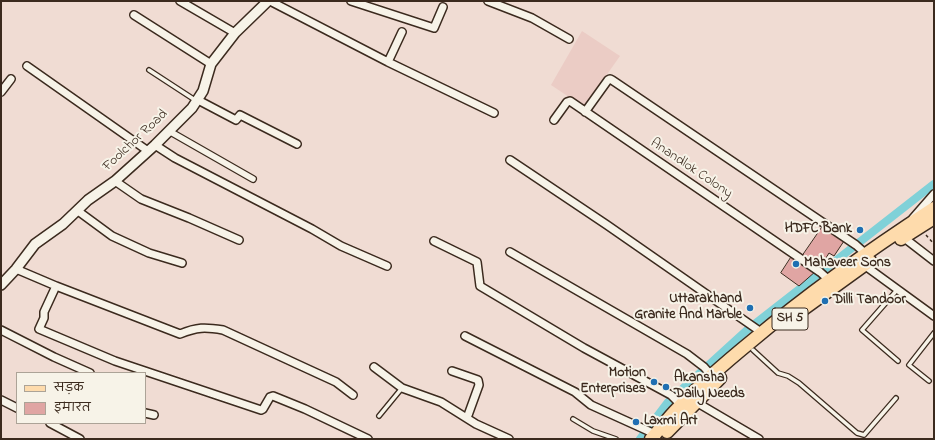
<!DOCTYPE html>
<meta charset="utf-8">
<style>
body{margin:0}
#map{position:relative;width:935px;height:440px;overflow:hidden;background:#f0dcd3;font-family:"Indie Flower","Playpen Sans Deva",sans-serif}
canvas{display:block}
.frame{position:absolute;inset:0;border:2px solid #3b2a1e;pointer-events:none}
.legend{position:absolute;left:16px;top:372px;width:130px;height:52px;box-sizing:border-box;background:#f7f3e8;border:1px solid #aca397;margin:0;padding:5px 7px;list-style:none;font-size:12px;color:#3b2a1e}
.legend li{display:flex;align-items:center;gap:8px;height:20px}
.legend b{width:20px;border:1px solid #aca397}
</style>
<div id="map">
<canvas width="935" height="440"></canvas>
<div class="frame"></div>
<ul class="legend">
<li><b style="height:5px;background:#fedbac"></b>सड़क</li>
<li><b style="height:11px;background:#e0a5a3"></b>इमारत</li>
</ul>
</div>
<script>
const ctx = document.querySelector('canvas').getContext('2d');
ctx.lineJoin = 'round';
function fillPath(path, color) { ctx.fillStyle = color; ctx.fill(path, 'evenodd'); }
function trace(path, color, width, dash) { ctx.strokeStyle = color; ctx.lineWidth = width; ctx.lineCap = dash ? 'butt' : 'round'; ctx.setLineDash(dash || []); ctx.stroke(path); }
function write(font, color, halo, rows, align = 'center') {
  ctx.font = font + ' "Indie Flower",sans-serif'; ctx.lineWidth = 4; ctx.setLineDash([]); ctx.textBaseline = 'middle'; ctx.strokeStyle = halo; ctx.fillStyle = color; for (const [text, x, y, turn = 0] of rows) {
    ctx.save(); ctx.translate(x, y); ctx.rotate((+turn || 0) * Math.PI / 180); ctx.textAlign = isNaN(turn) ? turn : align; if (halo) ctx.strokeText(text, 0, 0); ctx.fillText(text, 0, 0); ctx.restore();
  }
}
fillPath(new Path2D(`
 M582,31l38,25 -36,51 -33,-22z`), '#ebccc5');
trace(new Path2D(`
 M640,439l28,-37 79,-72 187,-146`), '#80d1d8', 8);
const building = new Path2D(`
 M823,226l21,15 -10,15 -5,-3 -8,13 -18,-11z
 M792,256l24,15 -17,15 -18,-13z`);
fillPath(building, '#e0a5a3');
trace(building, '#3b2a1e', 1);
const service = new Path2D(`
 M149,70l46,30
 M897,290l-35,40 36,31
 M753,350l25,23 10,3 11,7 58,50 7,2 32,-37
 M929,381l-20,-16 25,-32
 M379,416l23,-28
 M573,419l20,12 23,8`);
const pedestrian = new Path2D(`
 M169,131l84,48`);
const minor = new Path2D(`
 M180,1l55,32
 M270,1l118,61 106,51
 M351,1l83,27 9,-21
 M488,1l44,17 37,21
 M134,15l77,49
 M388,62l14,-30
 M27,66l121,85
 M1,92l10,-13
 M198,100l38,20 4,-5 57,29
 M585,112l23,-32 2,-1 2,1 244,165 10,9
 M554,120l13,-18 3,-1 250,171 9,8
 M155,145l20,13 137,71 29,17 46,20
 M510,160l97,65 154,107
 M115,181l26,18 48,19 50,22
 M78,211l34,25 37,17 33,10
 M913,218l21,-24
 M903,237l31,24
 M434,241l43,21 3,24 104,62 87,47 10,10
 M510,252l177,102 17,13 7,8
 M864,265l70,51
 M16,269l40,17 124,48c17,-7 25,-7 43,-4l113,52 17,13
 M56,286l-12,26v6l-5,11 76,32 146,49 2,-1 7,-12 3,-1 32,13 63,30
 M1,330l53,27 36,16
 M465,336l110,56 16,13 64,29
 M374,367l28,21 39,14 35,22 33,15
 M452,371l26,9 1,5 -12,33
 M1,400l16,8
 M696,402l63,37
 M145,413l9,2
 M50,423l30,16`);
const tertiary = new Path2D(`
 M1,285l15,-16 19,-25 28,-20 25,-24 27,-19 40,-36 37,-37 11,-17 8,-27 24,-31 33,-32`);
const primary = new Path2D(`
 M901,239l33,-21
 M791,318l79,-57
 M667,432l53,-54
 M651,439c9,-10 17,-21 26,-30 23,-25 49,-47 76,-69 57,-48 118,-91 181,-132`);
trace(service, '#3b2a1e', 6);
trace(pedestrian, '#3b2a1e', 8);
trace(minor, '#3b2a1e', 10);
trace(tertiary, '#3b2a1e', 12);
trace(primary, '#3b2a1e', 15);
trace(new Path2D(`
 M926,235l8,9`), '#3b2a1e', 1.5, [3, 3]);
trace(service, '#f7f3e8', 3.5);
trace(pedestrian, '#f7f3e8', 5.5);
trace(minor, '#f7f3e8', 7);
trace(tertiary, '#f7f3e8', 9);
trace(primary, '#fedbac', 12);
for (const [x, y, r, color] of [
 [860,230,4,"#1f6fb2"],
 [796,264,4,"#1f6fb2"],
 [825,301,4,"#1f6fb2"],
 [750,308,4,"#1f6fb2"],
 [654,382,4,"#1f6fb2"],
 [666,387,4,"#1f6fb2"],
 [636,422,4,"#1f6fb2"]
]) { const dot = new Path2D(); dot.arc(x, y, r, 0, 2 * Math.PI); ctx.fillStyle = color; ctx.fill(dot); trace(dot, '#f7f3e8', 1.5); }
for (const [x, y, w] of [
 [790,319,36]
]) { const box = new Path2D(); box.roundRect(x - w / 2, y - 11, w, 22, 3); ctx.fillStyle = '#f7f3e8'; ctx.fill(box); trace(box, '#3b2a1e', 1); }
write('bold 13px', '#3b2a1e', null, [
 ["SH 5",790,319]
]);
write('14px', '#3b2a1e', '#f7f3e8', [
 ["Foolchor Road",136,141,-43],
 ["Anandlok Colony",691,169,34]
]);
write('bold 14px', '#3b2a1e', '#f7f3e8', [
 ["HDFC Bank",852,230,"right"],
 ["Mahaveer Sons",804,264],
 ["Uttarakhand",742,300,"right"],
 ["Granite And Marble",742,316,"right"],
 ["Dilli Tandoor",833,301],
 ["Motion",646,374,"right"],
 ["Enterprises",646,390,"right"],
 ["Akansha",674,379],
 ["Daily Needs",674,395],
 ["Laxmi Art",644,422]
], 'left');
</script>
